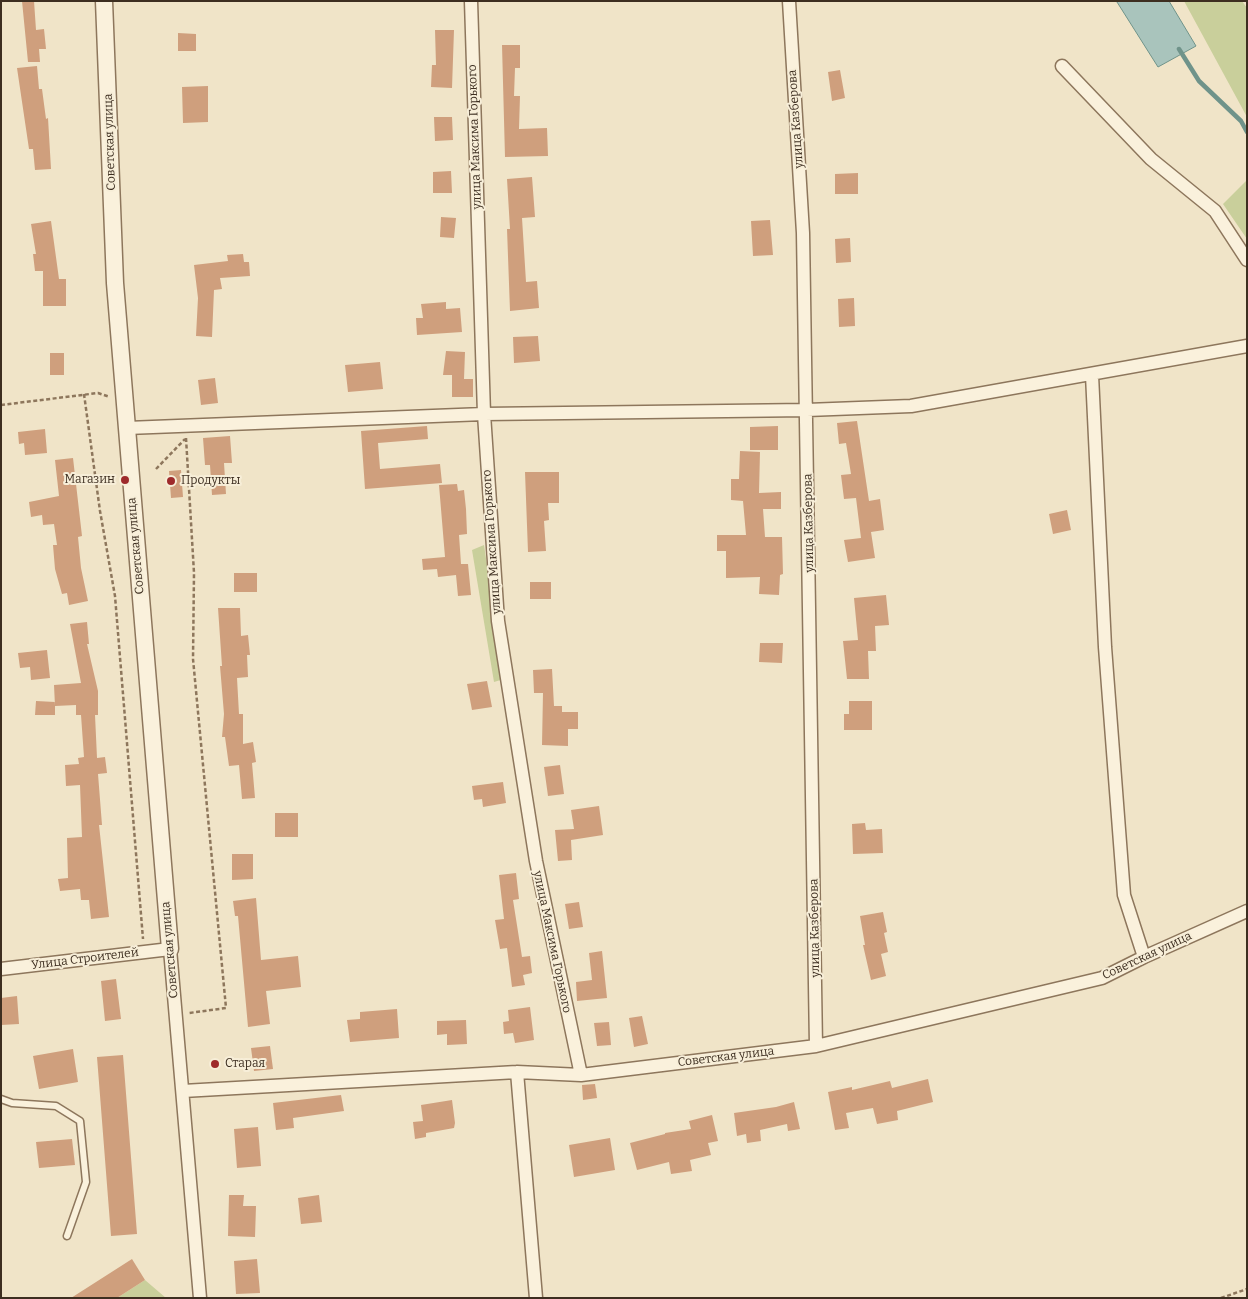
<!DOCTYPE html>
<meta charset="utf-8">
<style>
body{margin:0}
#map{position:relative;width:1248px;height:1299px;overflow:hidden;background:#f0e4c8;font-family:Bitter,serif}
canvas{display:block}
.frame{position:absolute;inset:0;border:2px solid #3d2e20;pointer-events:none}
</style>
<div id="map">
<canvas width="1248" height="1299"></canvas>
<div class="frame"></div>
</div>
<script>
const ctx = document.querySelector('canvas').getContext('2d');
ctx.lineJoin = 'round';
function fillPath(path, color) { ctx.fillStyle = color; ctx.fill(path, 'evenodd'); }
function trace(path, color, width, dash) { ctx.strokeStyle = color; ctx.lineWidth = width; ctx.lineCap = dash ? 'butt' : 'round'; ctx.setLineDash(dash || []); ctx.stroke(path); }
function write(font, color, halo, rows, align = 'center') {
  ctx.font = font + ' Bitter,serif'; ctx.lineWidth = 4; ctx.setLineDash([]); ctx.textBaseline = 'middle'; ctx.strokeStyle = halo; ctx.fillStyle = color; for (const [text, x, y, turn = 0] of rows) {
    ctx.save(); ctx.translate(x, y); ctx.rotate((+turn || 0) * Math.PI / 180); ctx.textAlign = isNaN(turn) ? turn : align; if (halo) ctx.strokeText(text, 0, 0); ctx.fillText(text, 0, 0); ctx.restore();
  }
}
fillPath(new Path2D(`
 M1184,1h58l5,7v109z
 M1247,180v59l-24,-35z
 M484,545l20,134 -10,3 -22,-132z
 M145,1280l21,18h-49z`), '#c9cf9b');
const water = new Path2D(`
 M1118,1h51l27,45 -38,21 -41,-65z`);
fillPath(water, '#a9c4bc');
trace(water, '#6f938a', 1);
trace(new Path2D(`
 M1179,49l20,32 42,40 6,11`), '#6f938a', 4.5);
fillPath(new Path2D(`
 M22,1h12l2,29 8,-1 2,20h-7l1,13h-12z
 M435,30h19l-2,58 -21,-1 1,-22h4z
 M178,33l18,1v17h-18z
 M502,45h18v23h-5l-1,28h6l-1,33 28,-1 1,28 -43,1z
 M37,66l2,23h3l4,30 2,-1 3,51 -16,1 -2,-21h-4l-12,-81z
 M840,70l5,28 -13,3 -4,-29z
 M208,86v36l-25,1 -1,-36z
 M434,117h18l1,23 -18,1z
 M451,171l1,22h-19v-21z
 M858,173v21h-23v-20z
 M532,177l3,40 -13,1 4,64 11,-1 2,27 -29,3 -3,-82h3l-3,-50z
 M441,217l15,1 -2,20 -14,-1z
 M770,220l3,35 -20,1 -2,-35z
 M51,221l8,58h7v27h-23v-35h-8l-2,-17h3l-5,-30z
 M850,238l1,24 -15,1 -1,-24z
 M243,254l1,8h5l1,14 -30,2 2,11 -8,1 -2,47 -16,-1 2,-38 -4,-33 34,-4 -1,-6z
 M854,298l1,28 -16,1 -1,-28z
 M446,302v7l14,-1 2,24 -45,3 -1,-17h7l-2,-14z
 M538,336l2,25 -26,2 -1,-26z
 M446,351l19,1 -1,27h9v18h-21v-22h-9z
 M50,353h14v22h-14z
 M380,362l3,27 -35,3 -3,-27z
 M215,378l3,25 -17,2 -3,-25z
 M857,421l12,80 11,-2 4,31 -13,2 4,26 -27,4 -4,-22 17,-2 -5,-40 -12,1 -3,-24 10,-1 -5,-31 -7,1 -2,-21z
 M427,426l1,13 -50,4 2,26 60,-5 2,19 -77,6 -4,-58z
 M778,426v24h-28v-23z
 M45,429l2,24 -22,2 -1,-12 -5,1 -1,-12z
 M230,436l2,27h-8l2,31 -14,1 -2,-30h-5l-2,-27z
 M740,451l20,1 -1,41 22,-1v17h-18l2,28h17l1,37 -3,1 -1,20 -20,-1 1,-17 -34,1v-27h-9v-16h29l-3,-34 -12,-1v-21h8z
 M73,458l9,78 -4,1 3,31 7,33 -19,4 -2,-12 -5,1 -7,-25 -2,-24h4l-3,-21 -11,1 -1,-10 -11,2 -2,-15 30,-6 -4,-36z
 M181,470l2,27 -12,1 -2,-27z
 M525,472h34v31h-11l1,17 -5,1 2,30 -18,1z
 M457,484l1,7 6,-1 2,19 1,25 -8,1 2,29h7l3,31 -13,1 -2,-21 -18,2 -1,-8 -14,1 -1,-11 23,-2 -6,-72z
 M1067,510l4,20 -18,4 -4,-20z
 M234,573h23v19h-23z
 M530,582h21v17h-21z
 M886,595l3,30 -14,1 1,25h-8l1,28h-22l-4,-38 15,-1 -4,-42z
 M218,608h22l1,28 7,-1 2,20h-3l1,22 -11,1 2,36h4v30l10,-2 3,20 -4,1 3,35 -13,1 -3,-34 -10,1 -4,-29h-3l2,-23 -4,-48h2z
 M87,622l2,22h-2l11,47v24h-3l2,43 8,-1 2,16 -9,1 4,51h-3l10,92 -18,2 -2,-19h-8l-1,-11 -20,2 -2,-12 10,-1 -1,-40 15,-1 -2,-52 -14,1 -1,-21 14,-1 -1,-6 6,-1 -3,-42h-5v-10l-21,1 -1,-21 27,-2 -11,-59z
 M760,643h23l-1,20 -23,-1z
 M47,650l3,28 -19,2 -1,-13 -10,1 -2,-15z
 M552,669l2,37h8v6h16v17h-10v17l-26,-1 1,-52h-9l-1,-23z
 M487,681l5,26 -20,3 -5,-26z
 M36,701l19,1v13h-20z
 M849,701h23v29h-28v-16h5z
 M560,765l4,29 -16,2 -4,-29z
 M503,782l3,21 -23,4 -1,-8 -8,1 -2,-14z
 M599,806l4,29 -32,5 1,20 -14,1 -3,-31 19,-1 -3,-19z
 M275,813h23v24h-23z
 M865,823l1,7 16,-1 1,24 -30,1 -1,-30z
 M232,854h21v25l-21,1z
 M516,873l3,26 -6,1 9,57 8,-1 2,17 -9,2 2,10 -13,2 -5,-39 -7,1 -5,-29 9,-1 -5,-44z
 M256,898l5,62 37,-4 3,31 -35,4 4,33 -22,3 -10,-111h-3l-2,-15z
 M579,902l4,25 -14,2 -4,-25z
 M883,912l4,20 -3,1 4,19 -7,2 5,22 -15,4 -8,-35h2l-5,-29z
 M602,951l5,47 -30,3 -1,-19 16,-2 -3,-27z
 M116,979l5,40 -16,2 -4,-40z
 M17,996l2,28 -18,1v-27z
 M530,1007l4,33 -19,3 -2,-10 -9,1 -1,-12 6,-1 -1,-11z
 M397,1009l2,29 -49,4 -3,-22 13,-1v-7z
 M642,1016l6,28 -14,3 -5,-29z
 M466,1020l1,24 -20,1v-11l-10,1v-14z
 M609,1022l2,23 -14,1 -3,-23z
 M270,1046l3,23 -19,2 -3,-23z
 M73,1049l5,33 -39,7 -6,-33z
 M123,1055l14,179 -26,2 -14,-179z
 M928,1079l5,23 -36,9 1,9 -21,4 -4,-16 -27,5 3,15 -14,2 -7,-38 24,-5v3l38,-9 2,7z
 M595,1084l2,14 -14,2 -1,-15z
 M341,1095l3,16 -51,7 1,10 -18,2 -3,-27z
 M452,1100l3,23 -1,5 -28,5v4l-11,2 -2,-17 10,-1 -2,-16z
 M794,1102l6,27 -12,2 -1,-7 -27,6 1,11 -14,2 -1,-9 -9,2 -3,-23 42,-6z
 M712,1115l6,26 -10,2 3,12 -21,5 2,11 -21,3 -2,-12 -32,8 -7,-27 35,-9v-1l26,-4 -2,-8z
 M258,1127l3,39 -24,2 -3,-39z
 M610,1138l5,32 -41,7 -5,-32z
 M72,1139l3,26 -36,3 -3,-26z
 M229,1195h15l-1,11h13l-1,31 -27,-1z
 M319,1195l3,27 -21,2 -3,-26z
 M132,1259l13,21 -28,18h-46z
 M257,1259l3,34 -24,1 -2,-33z`), '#cf9f7d');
const service = new Path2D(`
 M1,1099l11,4 44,3 24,15 6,61 -19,54`);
const minor = new Path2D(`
 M471,1l13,413 14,207 38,240 45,214
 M789,1l14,232 13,813
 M1062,66l89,93 64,52 32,49
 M1092,375l13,272 19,248 20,62
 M127,428l357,-14 323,-4 104,-4 336,-60
 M1,969l169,-20 30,349
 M517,1072l19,226
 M183,1091l334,-19 64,3 235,-29 286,-68 42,-21 103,-46`);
const tertiary = new Path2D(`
 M104,1l11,282 55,666`);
trace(service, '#8d765c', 9);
trace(minor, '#8d765c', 15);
trace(tertiary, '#8d765c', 19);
trace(new Path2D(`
 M84,394l16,117 15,85 28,343
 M1,405l97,-12 12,4
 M186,438l8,135 -1,86 33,349 -37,5
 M156,469l29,-30
 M1221,1298l26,-9`), '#8d765c', 2.5, [4, 2.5]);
trace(service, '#faf1dc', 6);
trace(minor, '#faf1dc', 12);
trace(tertiary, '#faf1dc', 16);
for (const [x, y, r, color] of [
 [125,480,5,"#9e2a2b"],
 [171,481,5,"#9e2a2b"],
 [215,1064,5,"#9e2a2b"]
]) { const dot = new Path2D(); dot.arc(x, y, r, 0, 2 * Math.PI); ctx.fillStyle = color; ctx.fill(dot); trace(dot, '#f7eed8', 2); }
write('12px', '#3d2e20', '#f7eed8', [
 ["улица Казберова",796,119,-94],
 ["улица Максима Горького",475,137,-92],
 ["Советская улица",110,142,-92],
 ["улица Казберова",809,523,-91],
 ["улица Максима Горького",492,542,-94],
 ["Советская улица",136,546,-95],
 ["улица Казберова",815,928,-91],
 ["улица Максима Горького",552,942,78],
 ["Советская улица",170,950,-95],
 ["Советская улица",1147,956,-25],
 ["Улица Строителей",85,959,-7],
 ["Советская улица",726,1057,-7]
]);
write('12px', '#3d2e20', '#f7eed8', [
 ["Магазин",115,480,"right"],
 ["Продукты",181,481],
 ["Старая",225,1064]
], 'left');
</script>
